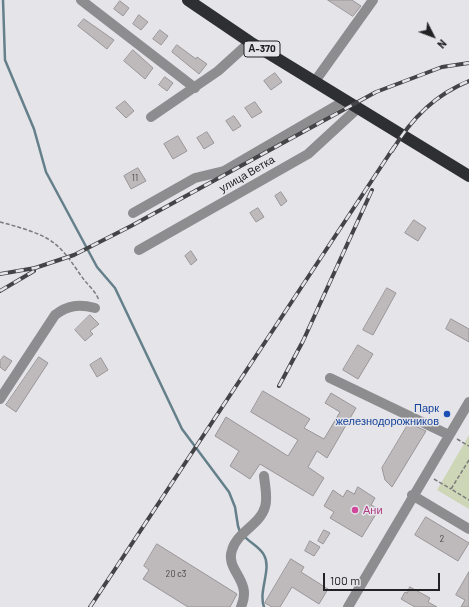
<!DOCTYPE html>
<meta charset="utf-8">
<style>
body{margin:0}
#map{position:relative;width:469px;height:607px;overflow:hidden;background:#e4e4e9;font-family:Barlow,sans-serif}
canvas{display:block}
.north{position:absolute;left:413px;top:16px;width:40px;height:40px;-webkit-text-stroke:3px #e4e4e9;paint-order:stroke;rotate:132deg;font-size:11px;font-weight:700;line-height:16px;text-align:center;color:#222224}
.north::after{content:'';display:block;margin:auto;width:14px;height:18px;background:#222224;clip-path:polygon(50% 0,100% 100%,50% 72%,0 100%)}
.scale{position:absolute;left:323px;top:573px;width:117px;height:18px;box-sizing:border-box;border:2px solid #222224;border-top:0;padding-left:5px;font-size:12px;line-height:14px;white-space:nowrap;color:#222224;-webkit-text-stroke:3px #e4e4e9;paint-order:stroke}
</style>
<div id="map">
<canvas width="469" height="607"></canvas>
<div class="north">N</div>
<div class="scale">100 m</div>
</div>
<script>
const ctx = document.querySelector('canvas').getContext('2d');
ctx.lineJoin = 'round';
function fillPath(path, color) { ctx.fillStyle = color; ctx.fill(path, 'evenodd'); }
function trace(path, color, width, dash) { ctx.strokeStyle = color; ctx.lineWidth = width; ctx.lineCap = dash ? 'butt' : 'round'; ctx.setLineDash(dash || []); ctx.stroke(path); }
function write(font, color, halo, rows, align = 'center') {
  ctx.font = font + ' Barlow,sans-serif'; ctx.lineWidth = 3; ctx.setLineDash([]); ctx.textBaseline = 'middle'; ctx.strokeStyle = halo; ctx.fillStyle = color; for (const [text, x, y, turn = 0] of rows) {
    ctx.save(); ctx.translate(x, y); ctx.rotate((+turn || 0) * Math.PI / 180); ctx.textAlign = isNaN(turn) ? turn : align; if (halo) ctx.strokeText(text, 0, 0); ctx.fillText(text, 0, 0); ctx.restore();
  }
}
fillPath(new Path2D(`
 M469,435v74l-32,-19z`), '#cdd7b7');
trace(new Path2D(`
 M3,0l2,60 29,69 12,43 51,95 18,21 67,141 47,63 6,15 3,19 2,6
 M244,536c5,6 16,11 20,19 8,14 -6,36 0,52`), '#65808b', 2.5);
const building = new Path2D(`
 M328,0h24l9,6 -8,10z
 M120,1l9,7 -6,8 -9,-7z
 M139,15l9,7 -7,8 -8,-6z
 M84,19l30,21 -7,9 -29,-23z
 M160,30l8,6 -7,9 -8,-6z
 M177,45l19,14 1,-2 10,7 -8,10 -27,-22z
 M133,50l20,18 -8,11 -21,-18z
 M275,73l7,9 -11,8 -7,-9z
 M165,77l8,6 -6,8 -8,-6z
 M125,101l9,10 -8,7 -10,-10z
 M255,102l7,10 -10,6 -7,-10z
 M234,116l7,10 -8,5 -7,-10z
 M207,132l7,11 -10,6 -7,-11z
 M178,136l9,15 -14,8 -9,-15z
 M138,168l8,13 -15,8 -7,-13z
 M281,192l6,9 -6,5 -6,-10z
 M258,208l6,9 -8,5 -6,-9z
 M414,220l12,8 -8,13 -13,-8z
 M191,251l6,9 -6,5 -6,-9z
 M387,288l9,5 -23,42 -10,-5z
 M90,315l9,9 -9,7 3,3 -8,7 -10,-11z
 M451,319l18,10v13l-23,-13z
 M358,345l15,9 -15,25 -15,-9z
 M4,356l8,5 -7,10 -5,-4v-6z
 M39,357l9,6 -32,49 -10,-7z
 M101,358l7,12 -11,7 -7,-12z
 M263,391l47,28 -6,9 20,11 16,-27 -15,-9 6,-10 25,15 -29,50 -10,-7 -9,16 16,11 -11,18 -53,-32 -10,15 -20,-13 9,-15 -24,-15 11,-19 62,39 10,-16 -47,-28z
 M409,423l17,8 -34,56 -7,-7 -3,-12z
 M358,487l17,11 -4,7 8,4 -17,28 -32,-19 4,-6 -10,-6 9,-16 10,7 4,-7 7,4z
 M426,517l43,26 -11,18 -43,-26z
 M324,530l6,3 -7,11 -5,-3z
 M310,541l10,6 -6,9 -9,-5z
 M157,544l80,50 -7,13h-42l-45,-28 6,-9 -5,-4z
 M291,559l13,8 -3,5 27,17 -9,15 -27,-17 -12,20h-8l-7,-4z
 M469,572v35h-8l4,-7 -9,-5z
 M410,587l20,11 -2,4 9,5h-22l-14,-8 4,-7 2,1z`);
fillPath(building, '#beb9bb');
trace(building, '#9a9597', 1);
trace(new Path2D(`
 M0,222c15,4 42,11 54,21 13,10 21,25 31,38 5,6 12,12 14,20
 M457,439l12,7
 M469,460l-18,29 18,11
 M434,479l17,10`), '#7b7b7e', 1.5, [4, 2]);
trace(new Path2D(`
 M81,0l114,88
 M318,77l55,-77
 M151,117l67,-46 32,-29
 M133,213l62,-35 29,-7 122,-71
 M139,250l169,-96 50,-46
 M330,378l119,57
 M0,399l55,-84c13,-10 24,-11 40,-7
 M412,495l57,34
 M241,607c12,-27 -16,-36 -9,-57 5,-18 28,-25 33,-43 3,-9 0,-21 -1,-31
 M348,607l121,-205`), '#8d8d8f', 10);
trace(new Path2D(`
 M188,0l62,42 219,134`), '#2e2f33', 12);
const rail = new Path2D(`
 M392,151c18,-31 44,-57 77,-70
 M0,274l35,-6 39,-13 57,-29 245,-134 66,-25 27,-4
 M0,291l34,-20
 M279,386l24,-45 69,-151
 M90,607l304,-460`);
trace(rail, '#444447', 4);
trace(rail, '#e4e4e9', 2.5, [8]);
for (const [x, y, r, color] of [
 [447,414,4,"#1a4fb4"],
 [355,510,4,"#d1479c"]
]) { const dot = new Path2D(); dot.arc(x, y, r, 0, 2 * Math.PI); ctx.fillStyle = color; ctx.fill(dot); trace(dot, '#e4e4e9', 1.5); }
write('9px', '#49484a', null, [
 ["11",135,178],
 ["2",442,539],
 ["20 с3",176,574]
]);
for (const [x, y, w] of [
 [262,49,36]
]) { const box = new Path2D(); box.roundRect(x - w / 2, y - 8, w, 16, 3); ctx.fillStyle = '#e4e4e9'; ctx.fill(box); trace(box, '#222224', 1); }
write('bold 10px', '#222224', null, [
 ["А-370",262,49]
]);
write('11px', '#222224', '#e4e4e9', [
 ["улица Ветка",247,174,-30]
]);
write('11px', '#164399', '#e4e4e9', [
 ["Парк",439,408],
 ["железнодорожников",439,421]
], 'right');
write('11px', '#b23c85', '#e4e4e9', [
 ["Ани",363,510]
], 'left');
</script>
